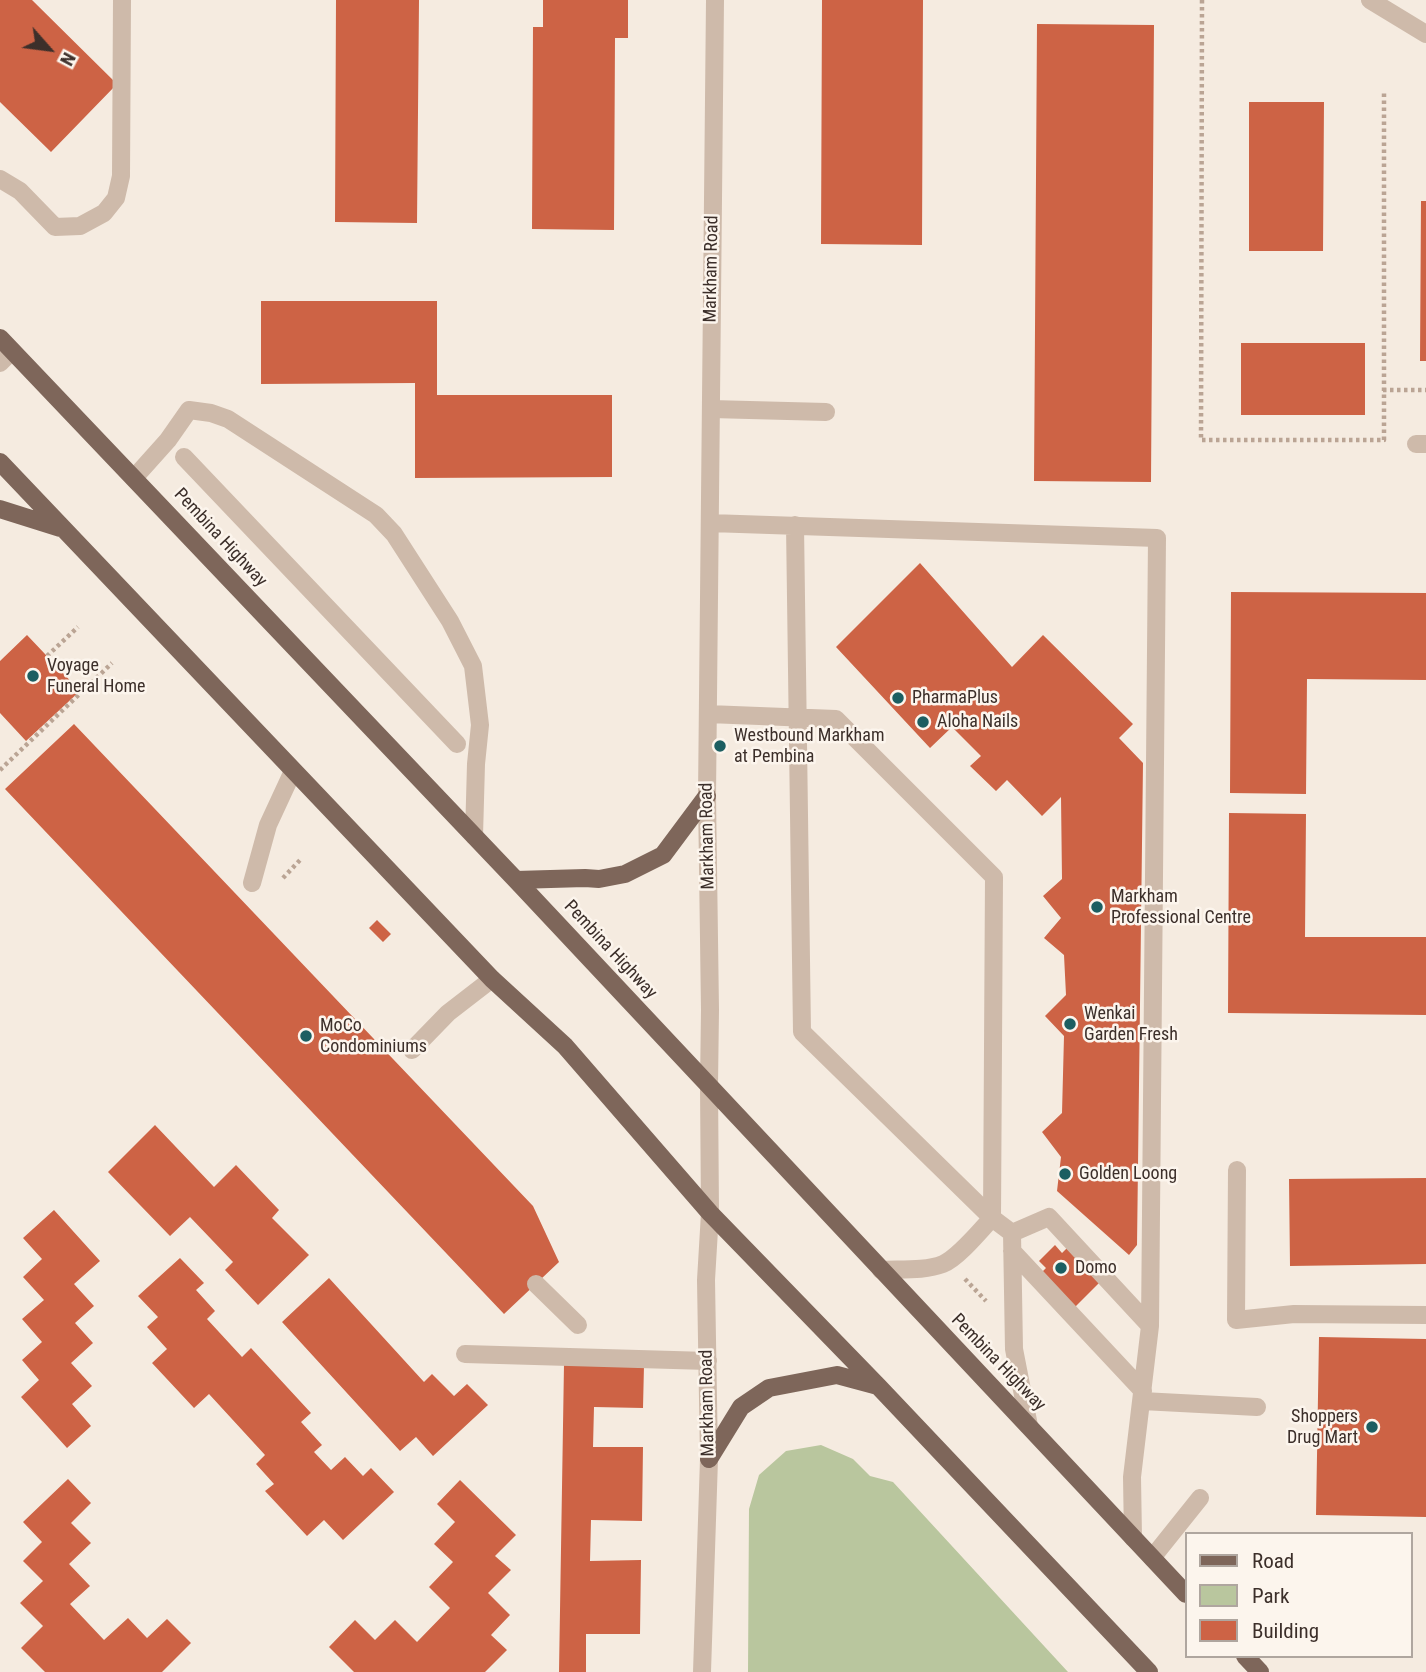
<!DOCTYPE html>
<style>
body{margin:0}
#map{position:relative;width:1426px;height:1672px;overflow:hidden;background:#f5ebe0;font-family:"Roboto Condensed",sans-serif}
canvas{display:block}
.legend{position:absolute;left:1185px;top:1532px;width:228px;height:126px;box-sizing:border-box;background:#fcf5ed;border:2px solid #afa69f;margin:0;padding:9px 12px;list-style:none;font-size:21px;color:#3c2f2a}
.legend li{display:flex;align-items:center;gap:14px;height:35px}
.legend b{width:35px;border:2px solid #afa69f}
.north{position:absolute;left:14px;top:14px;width:70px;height:70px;-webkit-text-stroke:5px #fcf5ed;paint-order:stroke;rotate:118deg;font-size:19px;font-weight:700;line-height:28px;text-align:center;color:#3c2f2a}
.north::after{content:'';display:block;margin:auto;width:24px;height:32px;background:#3c2f2a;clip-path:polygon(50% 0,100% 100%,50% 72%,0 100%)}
</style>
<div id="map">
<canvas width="1426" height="1672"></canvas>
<ul class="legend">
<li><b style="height:9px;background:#7e665a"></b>Road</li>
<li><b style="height:19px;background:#b9c69e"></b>Park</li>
<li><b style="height:19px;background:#cd6345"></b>Building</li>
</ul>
<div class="north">N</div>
</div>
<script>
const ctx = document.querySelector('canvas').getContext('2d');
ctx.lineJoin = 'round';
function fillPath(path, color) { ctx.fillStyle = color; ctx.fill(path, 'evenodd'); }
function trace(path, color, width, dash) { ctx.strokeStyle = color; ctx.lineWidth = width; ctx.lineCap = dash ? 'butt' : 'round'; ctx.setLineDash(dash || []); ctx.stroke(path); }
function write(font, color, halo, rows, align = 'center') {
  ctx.font = font + ' "Roboto Condensed",sans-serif'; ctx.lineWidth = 5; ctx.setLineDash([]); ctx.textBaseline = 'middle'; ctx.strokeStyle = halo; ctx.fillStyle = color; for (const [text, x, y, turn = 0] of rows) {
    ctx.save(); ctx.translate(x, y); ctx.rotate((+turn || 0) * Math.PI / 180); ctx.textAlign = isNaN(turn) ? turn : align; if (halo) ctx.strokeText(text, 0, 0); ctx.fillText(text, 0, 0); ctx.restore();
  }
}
fillPath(new Path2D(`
 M821,1445l32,14 17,17 23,6 175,190h-320l1,-163 10,-34 27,-24z`), '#b9c69e');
fillPath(new Path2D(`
 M0,0h32l85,84 -66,68 -51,-50z
 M336,0h83l-2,223 -82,-1z
 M543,0h85v38h-13l-1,192 -82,-1 1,-202h10z
 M822,0h101l-1,245 -101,-1z
 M1037,24l117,1 -3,457 -117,-1z
 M1249,102h75l-1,149h-74z
 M1421,201h5v160h-6z
 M261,301h176v94h175v82l-197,1v-95l-154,1z
 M1241,343h124v72h-124z
 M920,563l92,104 31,-32 90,89 -14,14 24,25 -6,482 -8,10 -72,-64 4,-34 -19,-25 20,-19 2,-77 -19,-20 21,-21 -2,-40 -20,-17 17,-20 -18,-22 19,-17 -1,-82 -19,19 -35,-36 -11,11 -26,-25 11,-10 -29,-29 -22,21 -94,-101z
 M1231,592l195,1v87l-119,-1 -1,115 -76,-1z
 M27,635l53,56 -54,50 -26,-28v-52z
 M74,724l459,482 26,56 -55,52 -499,-525z
 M1229,813l77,1 -1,123h121v78l-198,-2z
 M377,920l14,14 -8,8 -14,-14z
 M155,1125l59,62 22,-22 43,45 -7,8 37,37 -51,50 -33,-35 8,-8 -43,-45 -20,19 -62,-64z
 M1426,1178v86l-136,2 -1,-87z
 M54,1210l46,51 -26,23 20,22 -19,17 18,20 -22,20 21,23 -20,18 19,22 -24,22 -46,-51 18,-17 -17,-20 20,-18 -20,-23 22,-19 -21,-23 19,-18 -19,-21z
 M1055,1245l7,8 6,-6 32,35 -26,26 -33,-35 5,-5 -7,-7z
 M180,1258l24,25 -8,7 19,21 -8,8 35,38 9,-9 60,65 -10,9 21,23 -8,7 17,18 14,-13 18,19 8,-8 23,24 -51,48 -19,-20 -17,16 -42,-45 9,-7 -18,-20 9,-9 -56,-61 -15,14 -42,-45 15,-14 -20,-22 11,-10 -20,-21z
 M329,1278l95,104 8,-8 22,22 13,-12 21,21 -55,51 -17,-19 -16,14 -118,-129z
 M1319,1337l107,2v178l-110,-2z
 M564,1364l80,1 -1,43 -49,-1 -1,40h50l-1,74 -51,-1 -1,41 51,-1 -1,74h-54v38h-27z
 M68,1479l23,24 -20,20 20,20 -22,21 21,22 -20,18 34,36 24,-22 19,20 20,-19 24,24 -29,29h-117l-24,-24 22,-22 -23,-23 23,-22 -20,-20 19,-19 -19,-20z
 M460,1480l56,55 -21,21 16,14 -23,23 22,22 -19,20 16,15 -22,22h-131l-25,-25 26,-27 20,20 20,-20 22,22 33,-34 -21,-21 24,-25 -19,-18 21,-22 -18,-18z`), '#cd6345');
trace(new Path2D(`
 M1202,0l-1,440h183v-347
 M1383,390h43
 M47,656l31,-29
 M0,770l112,-107
 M283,878l18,-19
 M965,1279l21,22`), '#baa494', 4.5, [3.5, 3.5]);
trace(new Path2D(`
 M1370,0l56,34
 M0,179l20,12 35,36 25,-1 24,-13 12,-15 5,-22 1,-176
 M0,363l12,-12
 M711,409l115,3
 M1416,444h10
 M184,457l273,287
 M134,478l34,-38 21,-30 22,3 17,6 148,96 18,19 56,87 23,45 7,59 -4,39 -2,72
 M710,523l447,15 -7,788 -18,151 1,61
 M795,525l7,507 190,186 20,15
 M708,714l128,5 158,158 -2,341c-11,12 -34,40 -49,46 -18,7 -42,5 -62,6
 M252,883l16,-58 25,-54
 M412,1050l36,-37 44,-34
 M1237,1170l-1,150 58,-6 132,1
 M1012,1233l2,116 15,77
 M1012,1233l37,-16 101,109
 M1012,1251l131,140
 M536,1284l42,41
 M465,1354l243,7
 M1142,1401l115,6
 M1152,1558l48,-60
 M702,1672l7,-213 -3,-179 4,-67 -1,-128 1,-75 -3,-214 8,-796`), '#cebaaa', 18);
trace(new Path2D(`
 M0,338l516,542 670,714
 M0,462l492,517 73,67 145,167 168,173 271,286
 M0,509l60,19
 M516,880l69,-2 14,1 26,-5 38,-19 44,-59
 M709,1459l32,-52 28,-19 68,-13 41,11
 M1245,1656l15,16`), '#7e665a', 18);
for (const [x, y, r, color] of [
 [33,676,7,"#1c5e61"],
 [898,698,7,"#1c5e61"],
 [923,722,7,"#1c5e61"],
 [720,746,7,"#1c5e61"],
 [1097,907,7,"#1c5e61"],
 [1070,1024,7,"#1c5e61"],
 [306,1036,7,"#1c5e61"],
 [1065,1174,7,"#1c5e61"],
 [1061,1268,7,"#1c5e61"],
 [1372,1427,7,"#1c5e61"]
]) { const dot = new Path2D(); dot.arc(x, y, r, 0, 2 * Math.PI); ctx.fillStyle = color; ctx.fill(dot); trace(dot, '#fcf5ed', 2.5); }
write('18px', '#3c2f2a', '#fcf5ed', [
 ["Markham Road",712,269,-89],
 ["Pembina Highway",220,538,47],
 ["Markham Road",708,836,-91],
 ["Pembina Highway",610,950,47],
 ["Pembina Highway",998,1363,46],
 ["Markham Road",708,1403,-91]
]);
write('18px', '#3c2f2a', '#fcf5ed', [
 ["Voyage",47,666],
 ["Funeral Home",47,687],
 ["PharmaPlus",912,698],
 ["Aloha Nails",937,722],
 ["Westbound Markham",734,736],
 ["at Pembina",734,757],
 ["Markham",1111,897],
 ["Professional Centre",1111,918],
 ["Wenkai",1084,1014],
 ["Garden Fresh",1084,1035],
 ["MoCo",320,1026],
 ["Condominiums",320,1047],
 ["Golden Loong",1079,1174],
 ["Domo",1075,1268],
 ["Shoppers",1358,1417,"right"],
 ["Drug Mart",1358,1438,"right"]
], 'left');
</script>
